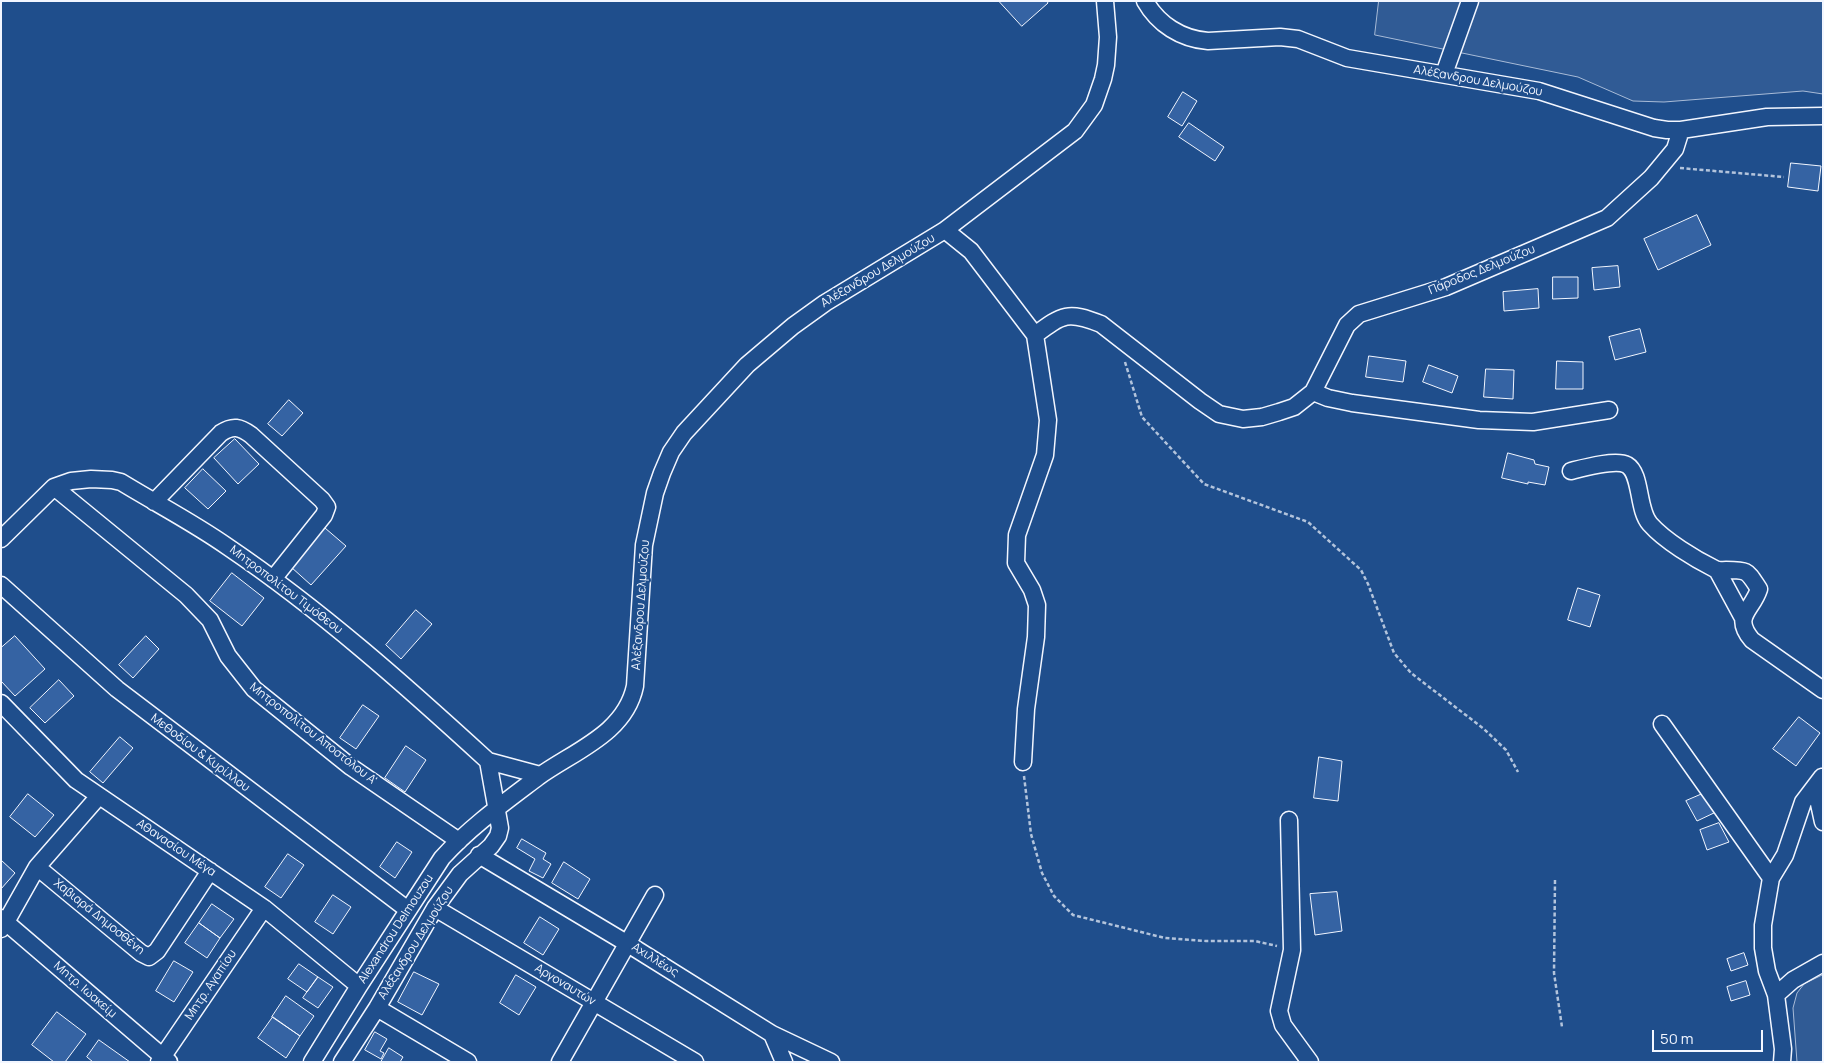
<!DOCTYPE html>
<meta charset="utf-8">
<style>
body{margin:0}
#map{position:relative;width:1824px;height:1063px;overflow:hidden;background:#1f4e8c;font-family:Manrope,sans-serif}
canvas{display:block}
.frame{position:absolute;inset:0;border:2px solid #f2f6ff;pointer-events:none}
.scale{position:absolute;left:1652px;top:1030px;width:111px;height:22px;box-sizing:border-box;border:2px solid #f2f6ff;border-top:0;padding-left:6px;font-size:15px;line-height:18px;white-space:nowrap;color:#f2f6ff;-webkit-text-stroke:4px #1f4e8c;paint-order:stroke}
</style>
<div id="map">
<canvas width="1824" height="1063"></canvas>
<div class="frame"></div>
<div class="scale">50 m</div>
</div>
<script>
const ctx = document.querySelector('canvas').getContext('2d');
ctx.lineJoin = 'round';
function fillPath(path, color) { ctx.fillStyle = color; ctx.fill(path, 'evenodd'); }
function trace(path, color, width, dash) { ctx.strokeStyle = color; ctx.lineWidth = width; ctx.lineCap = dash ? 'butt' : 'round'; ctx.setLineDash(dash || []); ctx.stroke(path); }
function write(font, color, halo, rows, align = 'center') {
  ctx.font = font + ' Manrope,sans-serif'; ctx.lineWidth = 4; ctx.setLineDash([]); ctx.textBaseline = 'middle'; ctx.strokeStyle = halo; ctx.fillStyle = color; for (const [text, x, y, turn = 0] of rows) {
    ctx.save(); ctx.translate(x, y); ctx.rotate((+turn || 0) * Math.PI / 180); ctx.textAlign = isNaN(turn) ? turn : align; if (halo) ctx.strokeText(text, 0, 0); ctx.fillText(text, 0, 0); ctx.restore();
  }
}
const built = new Path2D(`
 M1379,1h444v93l-20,-3 -139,11 -31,-1 -55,-24 -203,-42z
 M1823,975v87h-26l-4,-54 4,-15 7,-9z`);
fillPath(built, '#305b95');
trace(built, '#a8bbd7', 1);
const building = new Path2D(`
 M999,1h48l1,2 -26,23z
 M1183,92l14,9 -15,25 -14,-9z
 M1189,123l35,24 -9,14 -36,-24z
 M1791,163l30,3 -3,25 -30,-4z
 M1697,215l14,30 -53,25 -14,-31z
 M1618,266l2,21 -26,3 -2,-22z
 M1553,277h25v21l-25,1z
 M1538,289l1,19 -35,3 -1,-19z
 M1640,329l6,23 -31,8 -6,-23z
 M1369,356l37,5 -3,21 -37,-5z
 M1557,361l26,1v27h-27z
 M1429,365l29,11 -6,17 -29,-11z
 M1486,369l28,1 -1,29 -29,-2z
 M289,400l14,13 -21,23 -14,-12z
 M235,439l24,25 -21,20 -24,-26z
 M1508,453l26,7 1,4 14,3 -4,18 -17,-3v2l-26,-6z
 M203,469l23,22 -18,18 -23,-21z
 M325,528l21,18 -35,39 -20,-18z
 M232,573l32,25 -22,28 -32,-25z
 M1578,588l22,7 -10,32 -22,-7z
 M416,610l16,14 -31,35 -15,-14z
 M15,636l30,33 -30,27 -14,-15v-33z
 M146,636l13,13 -26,29 -14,-13z
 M59,680l15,16 -29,27 -15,-15z
 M363,705l16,11 -23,33 -16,-11z
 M1799,717l21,16 -24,33 -23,-17z
 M120,737l13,11 -30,35 -13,-11z
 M406,746l20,14 -21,32 -20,-14z
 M1319,757l23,4 -4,40 -24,-3z
 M1707,792l9,20 -19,9 -11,-20z
 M28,794l26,21 -19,22 -25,-20z
 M1719,823l10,19 -22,8 -7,-20z
 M522,839l24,14 -3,6 8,5 -8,14 -14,-7 6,-12 -18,-11z
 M397,842l15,10 -17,26 -15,-11z
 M288,854l16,11 -23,33 -16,-11z
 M1,860l14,13 -14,16z
 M564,862l26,17 -12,20 -26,-16z
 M1337,892l5,39 -27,4 -5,-41z
 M333,895l18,12 -18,27 -18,-12z
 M212,904l22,15 -14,19 -21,-15z
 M540,917l19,12 -16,26 -19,-12z
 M199,923l21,15 -13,20 -22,-15z
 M1744,953l4,12 -17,6 -4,-12z
 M174,961l19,11 -19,30 -18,-11z
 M299,964l19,13 -11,15 -19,-13z
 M414,972l25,12 -17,31 -24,-13z
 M516,975l20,12 -17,28 -19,-12z
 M318,977l15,10 -15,21 -15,-10z
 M1746,981l4,14 -19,6 -4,-14z
 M286,996l28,20 -14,20 -28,-19z
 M57,1012l29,22 -21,28h-11l-22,-17z
 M273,1017l27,19 -14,22 -28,-20z
 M375,1032l12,7 -7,12 4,2 -3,6 -16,-9z
 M99,1040l31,22h-37l-6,-5z
 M389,1048l14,9 -3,5h-19z`);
fillPath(building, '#3563a3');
trace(building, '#f2f6ff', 1);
const minor = new Path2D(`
 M1145,1c13,23 36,38 63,40l72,-4 18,2 49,19 192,33 115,37 13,2h14l86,-13 56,-1
 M1444,74l26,-73
 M945,230l26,21 64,84 13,85 -3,35 -28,80 -1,28 16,27 5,15 -1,32 -10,72 -3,53
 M1035,335c28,-21 33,-24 66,-11l99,77 19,13 24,5 19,-2 17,-5 15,-5 19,-15 34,-67 12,-11 87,-27 161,-69 44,-40 24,-29 6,-19
 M1313,392l15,6 24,5 127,17 54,2 76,-12
 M1571,471c12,-3 45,-12 56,-6 15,9 10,45 23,59 15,17 45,35 65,45 4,2 7,1 11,1 23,0 21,1 33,19 -7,22 -27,27 -7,51l71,50
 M54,487l132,108 24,25 18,36 26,33 97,78 108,74
 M154,502l67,-69c12,-8 19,-6 30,2l71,65 5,7 -3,8 -51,64
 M1,539l53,-52 17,-6 20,-2 21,1 9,2c36,22 73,41 107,65 93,63 177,138 260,214
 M1717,570l26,48
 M1,585l116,104 291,221
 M1,703l75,77 188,128 95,78
 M1662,724l109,154
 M1822,780l-4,19 5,23
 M1289,820l3,130 -13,61 4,14 27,37
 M479,855l149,89 144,90 59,28
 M37,867l104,86 8,4 8,-6 53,-80
 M435,908l260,154
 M1,918l168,144
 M1,929l5,-7 31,-55 62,-71
 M1776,995l-9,-24 -4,-23v-23l8,-47 14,-23 18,-53 19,-25
 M377,1008l91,54
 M772,1034l12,28
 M159,1062l105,-154
 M312,1062l47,-76 83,-128c28,-31 63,-56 96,-81 36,-26 87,-43 97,-91l9,-141 11,-52 7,-20 9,-21 13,-19 63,-68 46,-39 32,-23 120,-73 130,-99 19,-26 9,-26 3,-14 2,-28 -3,-36
 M342,1062l35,-54 58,-100 25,-34 31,-28 7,-10 2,-8 -12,-67 52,14
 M560,1062l95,-167
 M1782,1062l1,-13 -7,-54 17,-15 30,-17`);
trace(minor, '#f2f6ff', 19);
trace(new Path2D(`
 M1680,168l104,9
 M1125,362l17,55 62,67 104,38 53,48 7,14 26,69 17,20 73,56 22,21 12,22
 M1024,776l7,58 11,39 12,23 19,19 92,23 41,3h49l22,5
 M1555,880l-1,93 8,54`), '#b3c4dc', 2.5, [4, 2.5]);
trace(minor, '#1f4e8c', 16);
write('12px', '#f2f6ff', '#1f4e8c', [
 ["Αλέξανδρου Δελμούζου",1478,81,10],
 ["Πάροδος Δελμούζου",1482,270,-22],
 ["Αλέξανδρου Δελμούζου",878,271,-31],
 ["Μητροπολίτου Τιμόθεου",286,590,37],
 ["Αλέξανδρου Δελμούζου",641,605,-86],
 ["Μητροπολίτου Αποστόλου Α'",313,734,38],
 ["Μεθοδίου & Κυρίλλου",200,753,37],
 ["Αθανασίου Μέγα",176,848,34],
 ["Χαβιαρά Δημοσθένη",99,917,39],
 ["Alexandrou Delmouzou",396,929,-57],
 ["Αλέξανδρου Δελμούζου",416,943,-58],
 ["Αχιλλέως",655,960,32],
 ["Μητρ. Αγαπίου",211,985,-56],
 ["Αργοναυτών",565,985,31],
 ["Μητρ. Ιωακείμ",85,990,41]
]);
</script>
